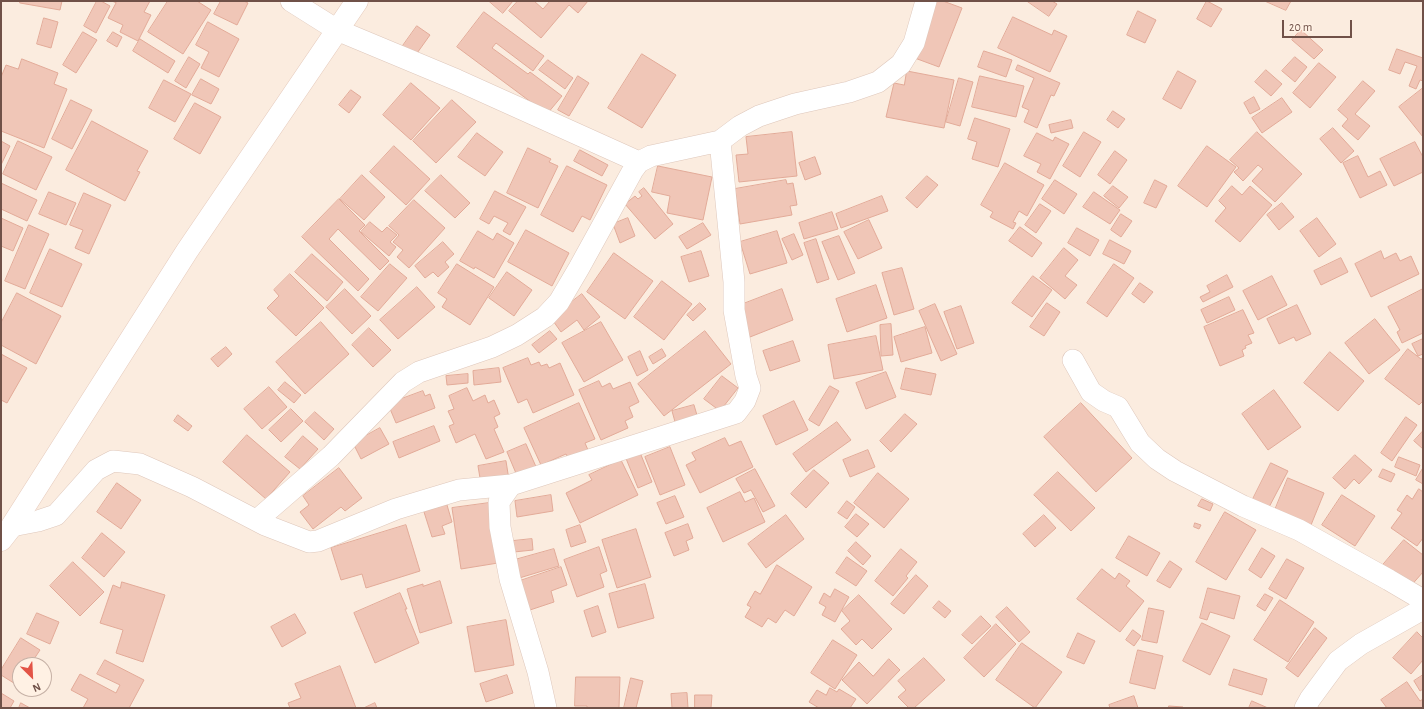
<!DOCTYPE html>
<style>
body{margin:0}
#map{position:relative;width:1424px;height:709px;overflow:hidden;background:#fbecdf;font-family:"Alegreya Sans",sans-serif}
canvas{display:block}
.frame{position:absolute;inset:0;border:2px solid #705148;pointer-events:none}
.north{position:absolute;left:12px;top:657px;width:40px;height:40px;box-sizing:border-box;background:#fff1e4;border:1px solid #c6b1a6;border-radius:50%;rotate:156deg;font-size:11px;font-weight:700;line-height:16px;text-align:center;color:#705148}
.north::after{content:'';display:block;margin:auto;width:14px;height:18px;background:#e35446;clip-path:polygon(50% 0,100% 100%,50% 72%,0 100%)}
.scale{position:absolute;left:1282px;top:20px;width:70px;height:18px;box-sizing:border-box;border:2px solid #705148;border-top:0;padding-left:5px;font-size:12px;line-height:14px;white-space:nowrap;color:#705148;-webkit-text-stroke:3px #fff1e4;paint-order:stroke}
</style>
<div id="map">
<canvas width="1424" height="709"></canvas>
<div class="frame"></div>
<div class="north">N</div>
<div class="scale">20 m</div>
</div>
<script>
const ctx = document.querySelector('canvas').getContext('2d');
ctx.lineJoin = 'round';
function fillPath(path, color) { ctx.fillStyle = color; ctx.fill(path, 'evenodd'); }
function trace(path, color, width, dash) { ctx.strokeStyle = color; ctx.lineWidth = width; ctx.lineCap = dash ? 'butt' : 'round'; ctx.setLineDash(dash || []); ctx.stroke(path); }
const building = new Path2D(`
 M20,1h42l-2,9 -40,-7z
 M97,1h4l9,5 -14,27 -12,-7z
 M112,1h38l-6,11 7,3 -13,26 -18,-9 3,-7 -15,-7 8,-15z
 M168,1h29l14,9 -28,44 -35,-22z
 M221,1h23l4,2 -11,22 -23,-11z
 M489,1h24l-10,12z
 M518,1h16l9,8 7,-8h38l-10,12 -9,-8 -28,33 -32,-27z
 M934,1h9l19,7 -23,59 -27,-10z
 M1027,1h25l5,3 -8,12z
 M1207,1l15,8 -11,18 -14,-8z
 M1265,1h26l-5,9z
 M1138,11l18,9 -11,23 -18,-8z
 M484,12l60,44 -11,15 -37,-28 -4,5 36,26 2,-2 32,24 -15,18 -90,-67z
 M1013,17l39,18 2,-5 13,6 -17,36 -52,-24z
 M44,18l14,4 -7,26 -14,-4z
 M208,22l31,17 -20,38 -18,-9 8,-16 -13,-7z
 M417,26l13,9 -15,21 -13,-9z
 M1301,30l22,20 -9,9 -22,-19z
 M83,32l14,8 -21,33 -13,-8z
 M113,32l9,5 -5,10 -10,-6z
 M140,39l35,22 -7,12 -35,-22z
 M1397,49l26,9v23l-3,-1 -4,9 -7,-3 8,-20 -12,-4 -5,12 -11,-4z
 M984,51l28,9 -6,17 -28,-10z
 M642,54l34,21 -34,53 -34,-20z
 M189,57l11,7 -14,24 -11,-7z
 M1295,57l12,10 -12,15 -13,-11z
 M22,59l36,14 -4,11 13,5 -23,59 -43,-17v-54l5,-12 12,4z
 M548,60l25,18 -8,11 -26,-19z
 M1319,63l17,14 -26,31 -17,-15z
 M1018,65l42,18 -6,13 -3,-1 -14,33 -13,-6 5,-12 -7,-3 12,-29 -18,-8z
 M1266,70l16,14 -11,12 -16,-14z
 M907,71l47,9 -10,48 -58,-11 8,-34 10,2z
 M1178,71l18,10 -15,28 -18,-10z
 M578,76l11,7 -20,33 -11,-6z
 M980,76l44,10 -8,31 -44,-10z
 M959,78l14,4 -13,44 -14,-4z
 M201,79l18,10 -8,15 -19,-9z
 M164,80l27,14 -16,28 -26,-14z
 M1363,81l12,10 -20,23 15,12 -12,14 -16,-14 6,-7 -10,-9z
 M411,83l29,25 -29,32 -28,-25z
 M1423,88v49l-24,-30z
 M351,90l10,7 -12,16 -10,-8z
 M1254,97l6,12 -10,5 -6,-11z
 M1282,98l10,14 -30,21 -10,-15z
 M71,100l21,10 -20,39 -20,-10z
 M452,100l24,22 -40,41 -23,-22z
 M195,103l26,14 -21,37 -26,-15z
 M1113,111l12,8 -7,9 -11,-8z
 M975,118l35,11 -12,38 -26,-8 5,-17 -9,-3z
 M1071,120l2,8 -22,5 -2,-8z
 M92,121l56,30 -11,20 3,1 -15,29 -59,-31z
 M1333,128l21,23 -13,12 -21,-24z
 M792,132l5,44 -58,6 -3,-27 12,-1 -2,-17z
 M1084,132l17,10 -21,35 -17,-11z
 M1257,132l45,42 -27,28 -23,-21 11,-12 -5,-4 -15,16 -9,-9 5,-4 -9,-8z
 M477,133l26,19 -18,24 -27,-19z
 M1037,133l16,8 2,-4 14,7 -19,35 -13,-7 4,-8 -17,-8z
 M1,141l9,5 -9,19z
 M18,141l34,16 -16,33 -33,-16z
 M1415,142l8,15v15l-29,14 -14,-27z
 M394,146l36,33 -24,26 -36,-33z
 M1207,146l29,21 -29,40 -29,-21z
 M528,148l23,11 -2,3 9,4 -20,42 -31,-15z
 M580,150l28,15 -6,11 -28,-15z
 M1115,151l12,9 -17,24 -12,-9z
 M1358,156l10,21 12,-6 7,14 -27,13 -17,-35z
 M815,157l6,17 -16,6 -6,-17z
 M1005,163l39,22 -17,31 -8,-5 -6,11 3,1 -3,6 -23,-12 3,-5 -12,-7z
 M567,166l40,19 -17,35 -8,-4 -9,16 -32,-17z
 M658,166l54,11 -9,43 -36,-7 3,-17 -18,-4z
 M362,175l23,22 -21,23 -24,-21z
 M441,175l29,28 -15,15 -30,-27z
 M927,176l11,9 -21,23 -11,-10z
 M786,180l1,4 6,-1 4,22 -7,1 2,9 -52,9 -5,-35z
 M1055,180l22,14 -13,20 -22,-15z
 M1155,180l12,6 -11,22 -12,-5z
 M1,183l36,17 -10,21 -26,-12z
 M1113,186l15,11 -9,11 -15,-12z
 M1232,186l10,9 8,-9 22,19 -32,37 -25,-21 11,-13 -7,-7z
 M644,188l29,36 -18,15 -30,-35 10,-8 3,3 4,-3 -3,-4z
 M495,191l31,16 -16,28 -7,-4 5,-8 -14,-7 -5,8 -9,-5z
 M49,192l27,11 -10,22 -27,-11z
 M1094,192l26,18 -10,14 -27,-17z
 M84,193l27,12 -22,49 -14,-6 8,-18 -13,-5z
 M882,196l6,15 -47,17 -5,-14z
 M339,199l26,26 -6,6 30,30 -9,9 -42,-41 -9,10 40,40 -11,12 -56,-54z
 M414,200l31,28 -36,40 -12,-11 6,-7 -10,-8 6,-7 -10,-9z
 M1282,203l12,14 -15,13 -12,-15z
 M1040,204l11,7 -15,22 -11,-8z
 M832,212l6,17 -34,10 -5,-16z
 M1121,214l11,7 -11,16 -10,-7z
 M1,218l22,10 -10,23 -12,-5z
 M628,218l7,18 -15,7 -7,-19z
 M1317,218l19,26 -17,13 -19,-26z
 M869,220l13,28 -24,11 -14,-27z
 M370,222l12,10 5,-5 10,8 -7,7 6,5 -7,9 -28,-24z
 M703,223l8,12 -24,14 -8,-12z
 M29,225l20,9 -24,55 -20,-8z
 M1020,227l22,16 -10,14 -23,-16z
 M1077,228l22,12 -9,16 -22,-13z
 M526,230l43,23 -17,33 -44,-24z
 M478,231l15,9 4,-7 17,10 -20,35 -19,-11 -1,2 -14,-8z
 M777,231l10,32 -37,11 -10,-32z
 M794,234l9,21 -11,5 -10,-21z
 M839,236l16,37 -17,7 -16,-38z
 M816,239l13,40 -12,4 -13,-40z
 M1110,240l21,11 -7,13 -21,-10z
 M443,242l11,12 -9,8 4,5 -11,10 -5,-5 -8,6 -10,-12z
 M1064,248l14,12 -13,16 12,9 -12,14 -25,-21z
 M50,249l32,15 -20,43 -32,-14z
 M701,251l8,25 -20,6 -8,-25z
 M1381,251l3,8 12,-6 4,8 11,-5 8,18 -48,23 -16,-33z
 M614,253l39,28 -28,38 -38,-27z
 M312,254l31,28 -16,19 -32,-29z
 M1341,258l7,14 -27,13 -7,-14z
 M390,264l17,14 -29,33 -17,-14z
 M457,264l37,23 -24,38 -28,-18 5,-8 -9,-6z
 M1114,264l20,14 -27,39 -20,-14z
 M902,268l12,41 -20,6 -12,-42z
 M507,272l25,18 -18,26 -25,-18z
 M290,274l34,34 -28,28 -29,-28 12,-12 -5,-6z
 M1227,275l6,12 -30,15 -3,-5 10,-5 -3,-6z
 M1033,276l19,14 -20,27 -20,-14z
 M1272,276l15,29 -29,15 -15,-29z
 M662,281l30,23 -28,36 -30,-23z
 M1140,283l13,9 -9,11 -12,-9z
 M876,285l11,33 -40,14 -11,-33z
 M417,287l18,20 -37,32 -18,-19z
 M345,289l26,27 -19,18 -26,-27z
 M782,289l11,31 -43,17 -12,-31z
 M1423,289v44l-21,10 -5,-11 3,-2 -12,-23z
 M17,293l44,23 -25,48 -35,-19v-22z
 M582,294l18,23 -16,13 -7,-10 -16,12 -10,-14z
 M1229,297l6,13 -28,13 -6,-13z
 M700,303l6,6 -13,12 -6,-6z
 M1047,303l13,9 -16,24 -14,-9z
 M935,304l22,50 -16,7 -22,-50z
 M1297,305l14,29 -15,7 -2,-4 -15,7 -12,-25z
 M961,306l13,37 -17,6 -13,-37z
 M1243,310l11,23 -6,2 4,8 -7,3 1,2 -4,2 2,6 -24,10 -16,-39z
 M1375,319l25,31 -31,24 -24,-31z
 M321,322l28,32 -44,40 -29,-32z
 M601,322l22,38 -39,22 -22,-39z
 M891,324l2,31 -12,1 -1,-31z
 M925,327l7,26 -31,9 -7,-25z
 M369,328l22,22 -18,17 -21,-22z
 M550,331l7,8 -18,14 -7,-8z
 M705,331l26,33 -67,52 -26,-32z
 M876,336l7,34 -49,9 -6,-34z
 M1423,339v15l-5,2 -6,-12z
 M793,341l7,20 -30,10 -7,-20z
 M226,347l6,7 -14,13 -7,-8z
 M662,349l4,7 -13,8 -4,-7z
 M1408,349l13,10 2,-1v43l-4,4 -34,-26z
 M640,351l8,19 -11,6 -9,-19z
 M1330,352l34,29 -26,30 -34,-28z
 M1,354l26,14 -20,35 -6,-3z
 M528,358l3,7 8,-3 2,4 6,-2 2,4 11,-5 14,32 -41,18 -6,-14 -9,4 -15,-35z
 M499,368l2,14 -27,3 -1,-14z
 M906,368l30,6 -5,21 -30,-6z
 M886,372l10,25 -30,12 -10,-26z
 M468,374v9l-21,2 -1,-9z
 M722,376l16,12 -18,23 -16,-12z
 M599,381l3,6 8,-4 3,6 17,-7 9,20 -10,5 4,10 -8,4 3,7 -27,12 -22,-50z
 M285,382l16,13 -7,8 -16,-13z
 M830,386l9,5 -20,35 -10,-6z
 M269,387l18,20 -25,22 -18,-20z
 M467,388l6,13 12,-6 3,8 6,-3 6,14 -6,3 4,10 -4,2 10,23 -18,7 -11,-25 -19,9 -7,-17 5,-2 -6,-13 6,-2 -5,-13z
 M1274,390l27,37 -33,23 -26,-36z
 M423,391l2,5 5,-2 5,14 -39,15 -8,-19z
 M794,401l14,29 -32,15 -13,-29z
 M579,403l16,36 -10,4 3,7 -20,8 -2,-4 -25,11 -17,-37z
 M1081,403l51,55 -36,34 -52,-55z
 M694,405l5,17 -22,7 -5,-18z
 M291,409l12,12 -22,21 -12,-12z
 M315,412l19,17 -10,11 -19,-18z
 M905,414l12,10 -26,28 -11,-11z
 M178,415l14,11 -4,5 -14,-10z
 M1406,417l11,8 -25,36 -11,-8z
 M837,422l14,18 -45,32 -13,-18z
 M434,426l6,15 -41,17 -6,-16z
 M380,428l9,16 -28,15 -8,-16z
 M1423,431v18l-9,-8z
 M247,435l43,37 -24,27 -43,-37z
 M303,436l15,13 -18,20 -15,-12z
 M725,438l4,8 12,-5 12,26 -53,26 -14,-28 10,-5 -4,-7z
 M526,444l11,25 -19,9 -11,-26z
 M670,447l15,38 -25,10 -15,-38z
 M639,450l13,32 -14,6 -13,-32z
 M868,450l7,17 -25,10 -7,-17z
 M1355,455l17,15 -13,14 -5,-5 -9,10 -12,-11z
 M1399,457l21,8 -4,11 -21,-9z
 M621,460l17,35 -58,28 -14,-30 26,-13 -3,-5z
 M506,461l3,19 -28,4 -3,-18z
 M1271,463l17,8 -21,40 -16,-8z
 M339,468l23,30 -17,13 -4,-4 -28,22 -13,-17 9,-7 -6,-9z
 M1423,468v16l-7,-4z
 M755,469l20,37 -12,6 -12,-22 -7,3 -8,-14z
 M1383,469l12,5 -4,8 -12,-5z
 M814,470l15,13 -23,25 -15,-14z
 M1058,472l37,36 -24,23 -37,-36z
 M878,473l31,26 -25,29 -30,-25z
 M1288,478l36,15 -13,32 -36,-15z
 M117,483l24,17 -20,29 -24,-17z
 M1419,489l4,3v46l-6,8 -26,-18 11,-15 -5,-3 10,-15 5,4z
 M740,492l5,10 9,-4 11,24 -42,20 -16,-34z
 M551,495l2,16 -36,6 -2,-16z
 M1342,495l33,21 -20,30 -33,-21z
 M675,496l9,21 -18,7 -9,-21z
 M1202,499l11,5 -3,7 -12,-5z
 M847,501l8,6 -8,12 -9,-6z
 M489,503l9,60 -37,6 -9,-61z
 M447,505l5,17 -10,4 3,8 -13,3 -8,-25z
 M1225,512l31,18 -30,50 -30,-18z
 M856,514l13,10 -12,13 -12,-10z
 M786,515l18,24 -38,29 -18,-24z
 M1044,515l12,13 -21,19 -12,-13z
 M1195,523l6,2 -2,4 -5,-2z
 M688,524l5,14 -7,3 3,9 -15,6 -9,-23z
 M406,525l14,46 -54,17 -4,-14 -21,6 -10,-32z
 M580,525l6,17 -15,5 -5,-17z
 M636,529l15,48 -34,11 -15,-48z
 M102,533l23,19 -21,25 -22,-19z
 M1129,536l31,17 -13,23 -31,-18z
 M532,539l1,11 -19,2 -1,-11z
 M1404,540l19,15v17l-14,16 -27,-22z
 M856,542l15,14 -8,9 -15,-14z
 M599,547l8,24 -7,3 4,13 -27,10 -13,-37z
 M1262,548l13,8 -14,22 -12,-8z
 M554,549l5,17 -43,13 -5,-18z
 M901,549l16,13 -11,14 2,2 -15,18 -18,-15z
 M847,557l20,14 -11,15 -20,-13z
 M1287,559l17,9 -18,31 -17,-10z
 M1170,561l12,8 -12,19 -13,-7z
 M73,562l31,30 -24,24 -30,-30z
 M777,565l35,22 -18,29 -9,-6 -9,13 -8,-5 -6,9 -17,-10 6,-10 -4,-2 8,-14 5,3z
 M561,567l6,18 -16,6 3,11 -30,10 -10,-29z
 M1102,569l13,10 4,-6 11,8 -4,5 18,15 -24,31 -43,-33z
 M916,575l12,11 -24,28 -13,-10z
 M440,581l12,42 -32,10 -13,-44 16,-5v2z
 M122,582l43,13 -22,67 -27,-9 7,-23 -23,-7 13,-38 7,3z
 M645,584l9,34 -36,10 -9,-34z
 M1208,588l32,8 -6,23 -24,-7 -3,8 -7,-2z
 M835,589l14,8 -14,25 -13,-7 4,-8 -7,-4 5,-10 6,4z
 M400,593l7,16h-2l14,34 -44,20 -21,-50z
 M1265,594l8,4 -8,13 -8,-5z
 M859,595l33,34 -20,20 -10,-10 -6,6 -15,-16 9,-8 -8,-10z
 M1280,600l34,22 -26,40 -34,-22z
 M939,601l12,10 -6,7 -12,-10z
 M598,606l8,26 -14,5 -8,-26z
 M1007,607l23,25 -11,10 -23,-25z
 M1149,608l15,3 -7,32 -15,-3z
 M37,613l22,9 -9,22 -23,-10z
 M295,614l11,19 -24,14 -11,-20z
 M981,616l10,10 -19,18 -10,-9z
 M506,620l8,45 -39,7 -8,-45z
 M1202,623l28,13 -20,39 -27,-14z
 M996,624l20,20 -32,33 -20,-19z
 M1315,628l12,10 -29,39 -12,-9z
 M1133,630l8,6 -7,10 -8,-6z
 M1417,632l6,6v22l-12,14 -18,-16z
 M1078,633l17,8 -11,23 -17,-7z
 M21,638l19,12 -10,15h-10v16l-3,4 -16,-10v-5z
 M833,640l24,15 -22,34 -24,-16z
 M1022,643l40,29 -27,36 -39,-28z
 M1138,650l25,6 -8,33 -25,-6z
 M924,658l21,22 -31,28h-5l-11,-11 8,-7 -8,-9z
 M889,659l11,11 -33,34 -25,-24 17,-18 14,14z
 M105,660l39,20 -15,28h-46l5,-9 -17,-9 9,-16 36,19 4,-8 -23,-11z
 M340,666l16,42h-66l-2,-5 13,-5 -6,-14z
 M1234,669l33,10 -5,16 -33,-10z
 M507,675l6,18 -27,9 -6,-18z
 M1423,675v14l-3,2 -6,-10z
 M576,677h44l-1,31h-32v-2h-12z
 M631,678l12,3 -7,27h-12z
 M1407,682l13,19 3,-2v9h-36l-6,-8z
 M830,688l7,4 2,-3 17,10 -6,9h-31l-10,-6 8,-12 9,5z
 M1,693l13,8 -4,7h-9z
 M687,693l1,15h-16l-1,-14z
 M695,695h17l-1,13h-16z
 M1134,696l4,12h-28l-1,-3z
 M1252,701l16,7h-19z
 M21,703l9,5h-11z
 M375,703l2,5h-13z
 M1169,706l14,1 -1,1h-13z`);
fillPath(building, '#f0c6b7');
trace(building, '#e2aa98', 1);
const street = new Path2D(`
 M291,1l46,29 120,50 182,82
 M1073,360l18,32 13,9 14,6 22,36 17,16 18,12 68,35 56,24 90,50 34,20
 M511,485l-12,17 1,25 10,52 28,93 8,36
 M257,520l74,-64 72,-74 16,-10 73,-25 25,-12 28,-18 14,-15 20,-34 54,-98 6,-8 12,-6 69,-15 20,-15 19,-10 36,-12 54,-12 29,-10 23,-18 13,-21 12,-42
 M12,526l26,-5 18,-6 40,-45 17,-9 27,3 52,23 73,38 44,17 9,-1 78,-32 63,-19 52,-5 225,-72 9,-12 5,-13 -4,-12 -12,-66v-28l-14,-141
 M1305,708l5,-9 28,-38 23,-17 62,-35`);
const secondary = new Path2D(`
 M1,540l11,-14 175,-275 170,-250`);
trace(street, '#dec7bb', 22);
trace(secondary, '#e5c9bb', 23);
trace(street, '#fff', 21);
trace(secondary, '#fff', 22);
</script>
